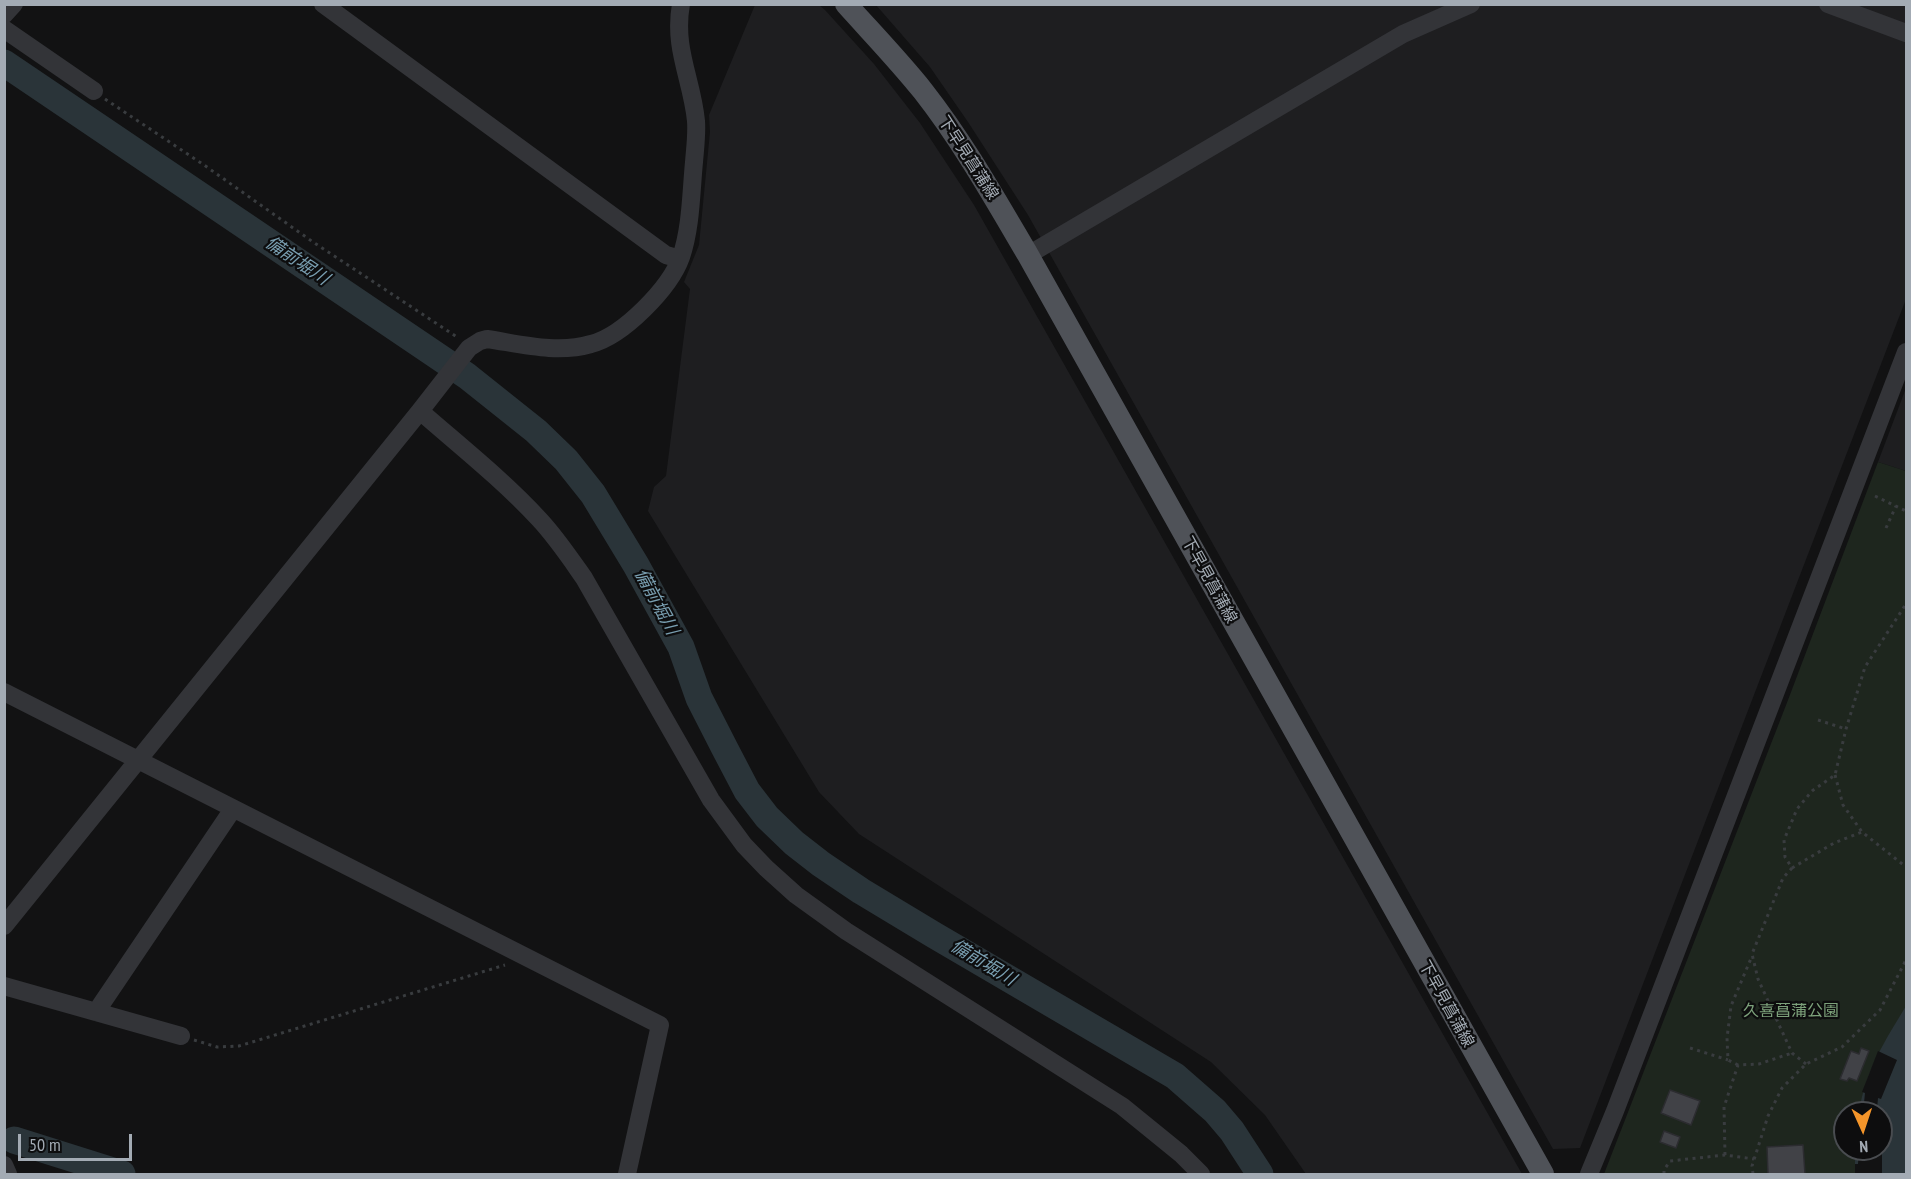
<!DOCTYPE html>
<meta charset="utf-8">
<style>
body{margin:0}
#map{position:relative;width:1911px;height:1179px;overflow:hidden;background:#121213;font-family:"PT Sans Narrow",sans-serif}
canvas{display:block}
.frame{position:absolute;inset:0;border:6px solid #a3abb4;pointer-events:none}
.north{position:absolute;left:1833px;top:1101px;width:60px;height:60px;box-sizing:border-box;background:#0d0d0e;border:2px solid #494c50;border-radius:50%;rotate:177deg;font-size:16px;font-weight:700;line-height:24px;text-align:center;color:#a3abb4}
.north::after{content:'';display:block;margin:auto;width:21px;height:27px;background:#f4952a;clip-path:polygon(50% 0,100% 100%,50% 72%,0 100%)}
.scale{position:absolute;left:18px;top:1134px;width:114px;height:27px;box-sizing:border-box;border:3px solid #a3abb4;border-top:0;padding-left:8px;font-size:18px;line-height:21px;white-space:nowrap;color:#a3abb4;-webkit-text-stroke:4px #0d0d0e;paint-order:stroke}
</style>
<div id="map">
<canvas width="1911" height="1179"></canvas>
<div class="frame"></div>
<div class="north">N</div>
<div class="scale">50 m</div>
</div>
<script>
const ctx = document.querySelector('canvas').getContext('2d');
ctx.lineJoin = 'round';
function fillPath(path, color) { ctx.fillStyle = color; ctx.fill(path, 'evenodd'); }
function trace(path, color, width, dash) { ctx.strokeStyle = color; ctx.lineWidth = width; ctx.lineCap = dash ? 'butt' : 'round'; ctx.setLineDash(dash || []); ctx.stroke(path); }
function write(font, color, halo, rows, align = 'center') {
  ctx.font = font + ' "PT Sans Narrow","Noto Sans JP",sans-serif'; ctx.lineWidth = 4.5; ctx.setLineDash([]); ctx.textBaseline = 'middle'; ctx.strokeStyle = halo; ctx.fillStyle = color; for (const [text, x, y, turn = 0] of rows) {
    ctx.save(); ctx.translate(x, y); ctx.rotate((+turn || 0) * Math.PI / 180); ctx.textAlign = isNaN(turn) ? turn : align; if (halo) ctx.strokeText(text, 0, 0); ctx.fillText(text, 0, 0); ctx.restore();
  }
}
fillPath(new Path2D(`
 M755,5h64l6,5 49,54 46,59 54,82 548,969h-216l-41,-59 -54,-53 -352,-228 -40,-42 -171,-281 6,-24 12,-11 24,-187 -6,-7 15,-37 11,-113 -1,-17z
 M876,5h1030v294l-326,849 -27,1 -525,-934 -60,-93 -38,-55z
 M1906,388v83l-28,-9z`), '#1e1e20');
fillPath(new Path2D(`
 M1878,462l28,9v703h-302l184,-474zM1845,1113h36v36h-36z`), '#1e261e');
fillPath(new Path2D(`
 M1906,1006v168h-51v-25h26v-36h-22c6,-42 26,-72 47,-107z`), '#2a3439');
fillPath(new Path2D(`
 M1878,1051l19,9 -16,39 -3,-1 -1,11 9,3 -4,25v37h-27v-10h3l1,-15h22v-36h-18l2,-20 -3,-1z`), '#121213');
trace(new Path2D(`
 M4,63l463,313 69,55 30,29 27,34 43,71 45,82 18,51 25,49 23,44 20,26 27,26 27,21 40,27 73,44 241,141 40,35 17,20 28,43
 M14,1140l108,34`), '#2a3439', 27);
const building = new Path2D(`
 M1861,1048l8,3 -12,30 -8,-3 -2,3 -7,-2 11,-28 8,3z
 M1670,1090l30,11 -9,24 -30,-12z
 M1664,1131l16,6 -4,11 -16,-6z
 M1803,1145l2,29h-37l-1,-27z`);
fillPath(building, '#414247');
trace(building, '#2c2c30', 1.5);
trace(new Path2D(`
 M105,99l99,66 109,77 144,95
 M1875,496l31,15
 M1886,528l10,-22
 M1818,720l28,9
 M1835,775l8,30 19,27 44,35
 M1792,868l42,-25 28,-11
 M194,1040l23,7 22,-1 266,-81
 M1690,1048l38,12
 M1806,1064l-14,-11 -34,-74 -6,-25 31,-76 9,-10 -7,-11 -1,-17 13,-31 15,-18 23,-16 11,-46 19,-62 41,-63
 M1738,1065l-10,-5 -1,-22 4,-32 21,-50
 M1725,1155l-1,-48 14,-42 21,-1 33,-11
 M1664,1174v-4l6,-9 55,-6 29,4
 M1753,1174l-1,-8 16,-50 14,-28 24,-24 36,-17 38,-37 26,-50`), '#393c3f', 3, [3, 4.5]);
trace(new Path2D(`
 M323,4l343,251 14,4
 M1828,4l78,29
 M4,15l10,-11
 M4,29l90,62
 M1028,255l375,-221 68,-30
 M420,411c40,35 83,69 119,108 17,18 31,39 45,59l127,222 33,45 22,23 30,27 50,36 276,175 59,48 20,20
 M4,692l656,333 -33,149
 M4,926l416,-515 49,-63 11,-7 7,-2c34,5 70,15 104,5 32,-8 79,-56 90,-87 10,-29 10,-64 13,-95 1,-13 3,-27 2,-41 -4,-42 -23,-72 -15,-117
 M4,986l177,50
 M96,1012l137,-203
 M4,1165l4,9
 M1589,1174l26,-63 291,-759`), '#333438', 18);
trace(new Path2D(`
 M846,4c26,29 53,57 77,87 40,51 72,108 105,164l515,919`), '#4f5258', 22);
write('16px', '#a3abb4', '#0d0d0e', [
 ["下早見菖蒲線",968,158,57],
 ["下早見菖蒲線",1209,580,61],
 ["下早見菖蒲線",1446,1004,61]
]);
write('16px', '#7ca07a', '#0d0d0e', [
 ["久喜菖蒲公園",1791,1011]
]);
write('italic 18px', '#799eb0', '#0d0d0e', [
 ["備前堀川",297,261,34],
 ["備前堀川",656,602,62],
 ["備前堀川",983,963,31]
]);
</script>
